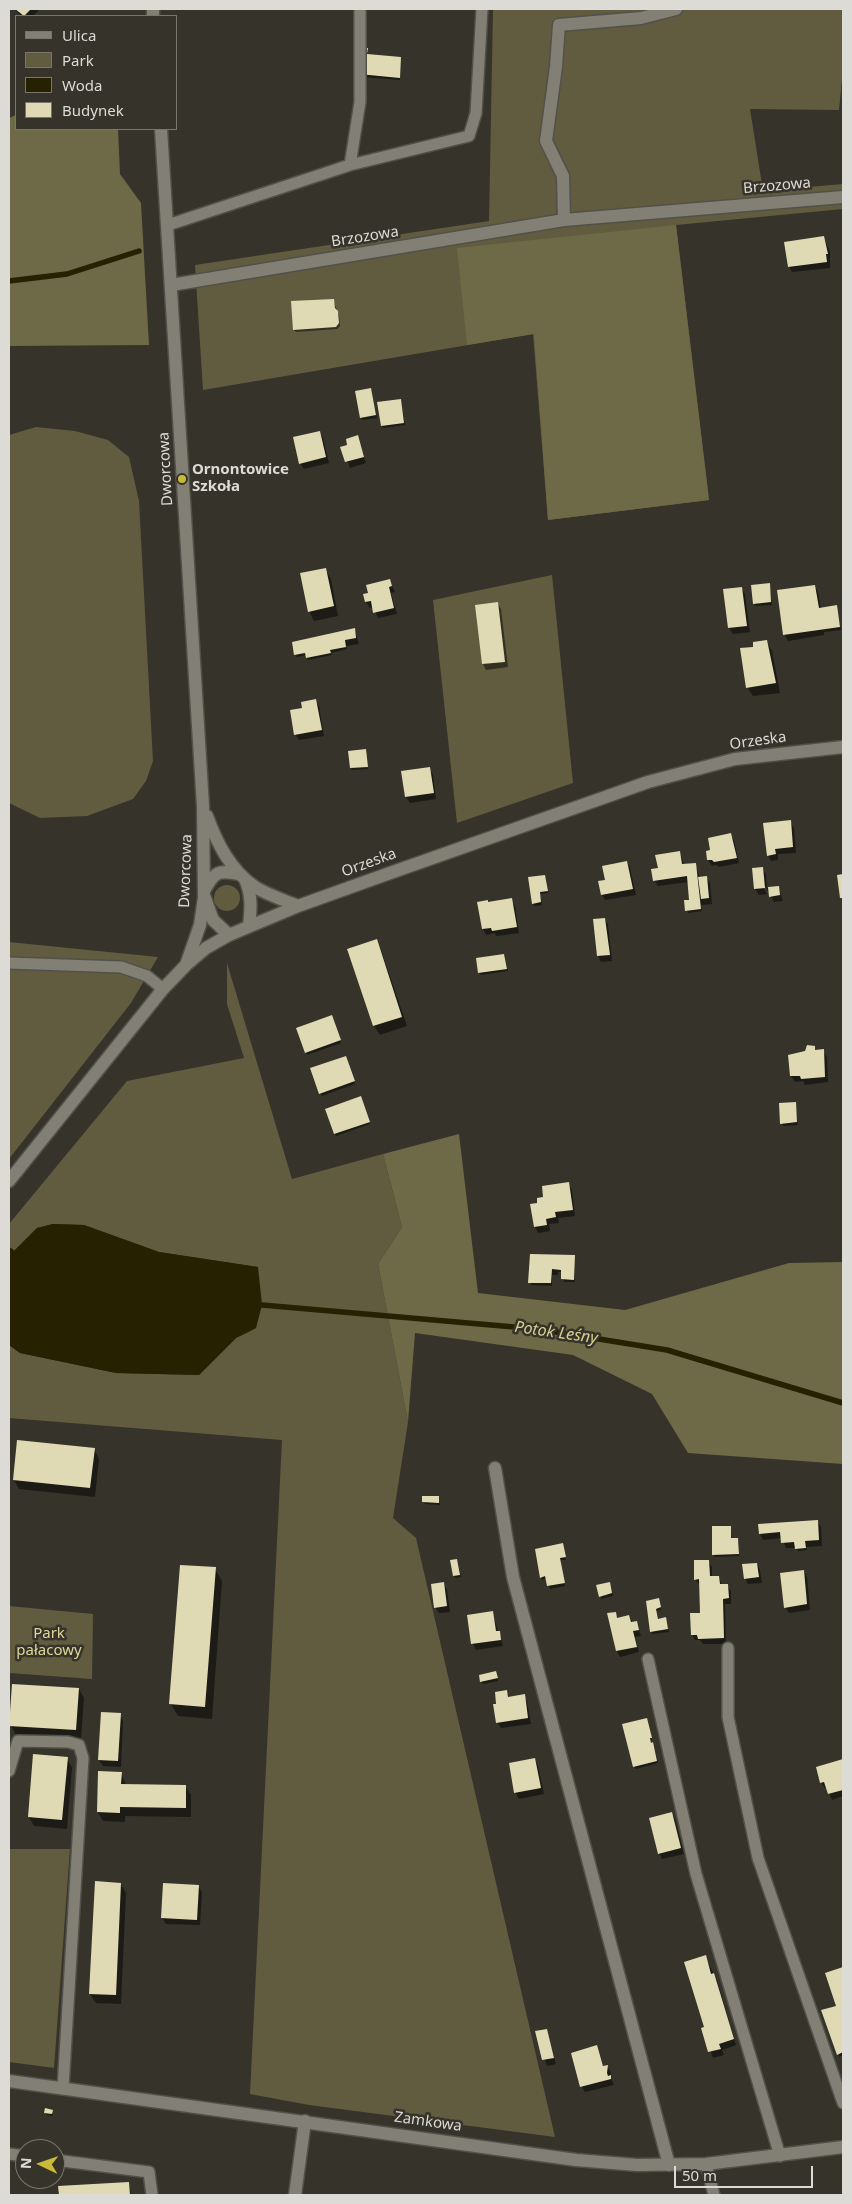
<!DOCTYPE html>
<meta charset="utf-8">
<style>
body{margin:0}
#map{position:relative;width:852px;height:2204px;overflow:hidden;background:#35332a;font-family:"Noto Sans",sans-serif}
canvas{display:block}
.frame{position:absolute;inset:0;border:10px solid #dcdbd5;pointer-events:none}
.legend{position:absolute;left:15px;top:15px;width:162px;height:115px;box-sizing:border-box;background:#35332a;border:1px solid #78766e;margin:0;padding:6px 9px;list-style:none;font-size:15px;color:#dcdbd5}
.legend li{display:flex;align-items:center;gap:10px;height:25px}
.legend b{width:25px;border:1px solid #78766e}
.north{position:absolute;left:15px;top:2139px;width:50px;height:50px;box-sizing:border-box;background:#35332a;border:1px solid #78766e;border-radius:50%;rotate:273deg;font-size:14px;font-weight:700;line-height:20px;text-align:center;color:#dcdbd5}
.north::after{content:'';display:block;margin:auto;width:18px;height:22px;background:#cbb939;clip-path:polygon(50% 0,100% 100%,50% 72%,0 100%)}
.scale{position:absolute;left:674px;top:2166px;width:139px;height:22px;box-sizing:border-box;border:2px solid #dcdbd5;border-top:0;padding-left:6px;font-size:15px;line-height:18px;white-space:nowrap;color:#dcdbd5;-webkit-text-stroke:4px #35332a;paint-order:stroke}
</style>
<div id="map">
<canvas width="852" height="2204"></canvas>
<div class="frame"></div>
<ul class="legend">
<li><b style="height:6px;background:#828075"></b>Ulica</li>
<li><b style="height:14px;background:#615c3f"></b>Park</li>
<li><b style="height:14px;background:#262100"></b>Woda</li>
<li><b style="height:14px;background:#e0dab4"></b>Budynek</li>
</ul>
<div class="north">N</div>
<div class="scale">50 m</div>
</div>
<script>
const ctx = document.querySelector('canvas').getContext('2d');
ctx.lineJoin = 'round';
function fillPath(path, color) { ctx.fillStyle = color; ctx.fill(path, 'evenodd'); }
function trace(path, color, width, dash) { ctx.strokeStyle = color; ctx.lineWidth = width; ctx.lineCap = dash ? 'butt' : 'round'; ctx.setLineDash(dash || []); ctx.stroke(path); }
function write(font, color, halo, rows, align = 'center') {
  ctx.font = font + ' "Noto Sans",sans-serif'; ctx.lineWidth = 5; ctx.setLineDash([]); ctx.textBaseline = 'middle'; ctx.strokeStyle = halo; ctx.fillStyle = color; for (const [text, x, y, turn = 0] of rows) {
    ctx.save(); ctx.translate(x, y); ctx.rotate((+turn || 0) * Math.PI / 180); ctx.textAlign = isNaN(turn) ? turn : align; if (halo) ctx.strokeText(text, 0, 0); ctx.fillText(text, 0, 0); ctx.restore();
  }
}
fillPath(new Path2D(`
 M493,9h350v60l-4,41 -89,-1 13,82 80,-7v25l-167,16 33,275 -161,20 -15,-186 -330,56 -8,-125 294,-44z
 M36,427l39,4 33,9 21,17 10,44 14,260 -7,20 -13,18 -46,17 -47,2 -31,-15v-368z
 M552,575l21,208 -116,40 -24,-223z
 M214 898a13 13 0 1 1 26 0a13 13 0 1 1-26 0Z
 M9,942l149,15 -27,46 -122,156z
 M227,963l65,216 91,-25 19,73 -24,37 30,158 -15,96 23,20 139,599 -246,-32 -59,-11 32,-654 -273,-22v-73l11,8 96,20 83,2 37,-37 20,-10 2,-61 -99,-15 -75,-27 -31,-1 -16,4 -28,28v-32l118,-143 117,-23 -17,-54z
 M9,1606l84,8 -1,65 -83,-6z
 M9,1849h61l-16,219 -45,-6z`), '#615c3f');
fillPath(new Path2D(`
 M16,115v14h102l2,45 21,29 8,142 -140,1v-228z
 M676,225l33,275 -161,20 -14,-186 -67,11 -10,-97z
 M459,1134l19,159 147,17 164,-47 54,-1v202l-155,-11 -36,-59 -79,-39 -158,-22 -7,89 -30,-158 24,-37 -19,-73z`), '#6e6946');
fillPath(new Path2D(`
 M53,1224l31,1 75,27 99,15 4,38 -6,23 -20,10 -37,37 -83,-2 -96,-20 -11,-8v-89l28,-28z`), '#262100');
fillPath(new Path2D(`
 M14,9h26l-7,7h-12z
 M367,49l1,6 32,3v22l-38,-3z
 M823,237l7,14v17l-38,4 -3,-6z
 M333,300l6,15 1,11 -3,3 -41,3 -2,-2z
 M371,389l6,29 -15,2 -1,-2z
 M401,400l4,25 -22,3 -1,-2z
 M320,432l3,6 6,25 -25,6 -4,-6z
 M357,437l9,26 -16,5 -8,-21 7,-1z
 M325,569l6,10 7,37 -24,5 -5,-10z
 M389,580l6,12 -4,1 6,21 -19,4 -5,-11 -3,1 -4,-6 -1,-7 5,-1z
 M769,585l3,20 -17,1 -1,-3z
 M815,586l3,6 3,17 15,-3 5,24 -17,2v3l-36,6 -3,-6z
 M741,588l4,6 5,38 -17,2 -4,-6 -5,-38z
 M497,603l4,6 7,58 -22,3 -3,-6 -7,-58z
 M354,629l5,15 -13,2 1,3 -16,4 1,2 -24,5 -2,-5 -9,2 -1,-2z
 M766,641l6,10 8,42 -27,3 -6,-9 7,-39z
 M315,700l4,6 5,30 -25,4 -4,-6 8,-25z
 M365,751l3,18 -16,1 -1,-2z
 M429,769l4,6 3,24 -26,4 -4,-6 -3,-25z
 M790,822l4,6 2,25 -18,1v6l-7,1 -3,-6z
 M730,834l4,6 5,23 -20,4 -3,-2 -4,1 -4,-6 4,-9z
 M680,852l4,13h11l5,13 6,-1 4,6 2,21 -11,1 1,6 -14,2 -1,-3 3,-9 -1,-19 -31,4 -4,-6 5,-11z
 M627,862l3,6 6,27 -31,5 -3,-6 4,-13z
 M762,868l4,6 1,14 11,-1 5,14 -9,1 -11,-20 -2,1 6,11 -8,1 -4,-6z
 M545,876l3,17 -8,1 2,11 -8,1 -1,-3z
 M511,900l4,6 4,27 -23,3 -1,-3 -9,2 -3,-6 6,-25z
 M605,919l3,6 4,36 -11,1 -3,-6z
 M376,940l5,10 26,76 -27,9 -6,-9 -25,-77z
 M504,955l4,16 -27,4 -2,-2z
 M333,1019l8,24 -34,12 -1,-3z
 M814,1047l2,4h7l4,6 1,25 -23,3 -2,-4 -8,1 -4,-6 -1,-20 16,-4z
 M347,1060l8,24 -33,12 -2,-3z
 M362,1100l8,24 -34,12 -9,-26z
 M795,1103l3,22 -15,1 -1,-3z
 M568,1184l4,6 3,26 -17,2 1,5 -10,1 1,7 -12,2 -3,-6 -3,-21 6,-2 7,-6z
 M574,1257l1,25h-11l-2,-10h-4v3h-6v11l-21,-1 -1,-17z
 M94,1449l5,10 -4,38 -76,-8 -5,-9z
 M438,1497l2,8 -15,-1 -1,-2z
 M817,1521l4,6 1,19 -16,1 1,3 -9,1 -2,-3h-10l-4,-10 -19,2 -3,-6z
 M730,1528l2,11 5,1 2,2v14l-24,1 -2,-3z
 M563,1545l3,15h-6l5,26 -15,3 -3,-11 -5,2 -1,-3z
 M457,1560l4,17 -5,1 -2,-2z
 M708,1561l4,6v10h7l3,9 5,-1 4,6v13h-6l1,40h-23l-3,-4h-5l-3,-6 9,-20 -1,-29 -5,-6z
 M757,1564l3,6 2,13 -14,1 -3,-6z
 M215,1569l7,12 -10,138 -34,-3 -7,-12z
 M804,1571l3,6 3,33 -21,3 -4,-6z
 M444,1584l3,6 3,22 -11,1 -4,-6z
 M610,1586l3,10 -12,3 -1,-3z
 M660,1602l1,8 -5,1 3,9 6,-1 4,13 -17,2 -5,-23z
 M492,1612l11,34 -27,4 -3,-6 -5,-28z
 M615,1613l3,6 11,-3 4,7 3,-1 5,14 -6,1 4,15 -19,5 -3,-6 -9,-37z
 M497,1675l1,6 -15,3 -2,-3z
 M79,1689l5,9 -3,41 -65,-4 -5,-9z
 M507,1692l2,6 15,-2 3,6 4,22 -30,4 -4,-6 1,-17z
 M120,1715l3,6 -2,46 -18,-1 -4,-6z
 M647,1722l5,18 -2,1 4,5 4,17 -22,6 -2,-3z
 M67,1758l5,10 -5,61 -33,-3 -5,-9z
 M535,1760l3,6 6,28 -25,5 -3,-6 -6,-29z
 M843,1760v36l-11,4 -5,-12h-2l-4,-6 -4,-15z
 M99,1772l22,1 5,12 59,1 6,9v22l-66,-1v6l-22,-1 -5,-9z
 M672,1813l3,6 9,35 -22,5 -3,-6z
 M121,1884l5,9 -5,111 -25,-1 -6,-9z
 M198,1886l4,6 -2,33 -34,-1 -4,-6z
 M705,1957l12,23 19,65 -14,5 2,5 -11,3 -10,-30h2z
 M843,1969v86l-4,2 -2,-50 -10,-33z
 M546,2030l10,34 -9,2 -7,-22z
 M597,2047l7,20 3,-1 4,6 -1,4 4,9 -29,7 -3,-5z
 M52,2111l1,5 -6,-1 -2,-3z
 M129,2183l2,12h-71l-1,-8z`), '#0007');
trace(new Path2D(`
 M9,281l58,-7 72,-23
 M9,1250l3,2
 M262,1305l275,24 130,21 176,53`), '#262100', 5.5);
fillPath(new Path2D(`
 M15,9h16l-7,7z
 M362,48h6l-1,6 34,3 -1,21 -41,-4z
 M824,236l4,18h-2l1,8 -39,5 -4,-25z
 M334,299l1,9 3,3 1,12 -3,4 -43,3 -2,-29z
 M371,388l5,27 -16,3 -5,-27z
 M401,399l3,24 -23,3 -4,-24z
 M320,431l6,26 -27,7 -6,-27z
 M358,435l6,22 -19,5 -5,-15 7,-2 -1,-6z
 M326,568l8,38 -26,6 -8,-39z
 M390,579l2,7 -3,1 5,21 -21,5 -2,-12 -6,1 -2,-8 5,-1 -2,-8z
 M770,583l1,19 -18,2 -2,-19z
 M815,585l4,23 18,-3 3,22 -57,8 -6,-45z
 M742,587l5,39 -19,2 -5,-39z
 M498,602l7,60 -23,2 -7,-59z
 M355,628l1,10 -11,2 1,7 -16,3 1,3 -25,5 -1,-5 -11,2 -2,-13z
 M767,640l9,43 -30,5 -6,-40 13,-1v-5z
 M316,699l6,31 -28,5 -4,-25 12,-2 -1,-6z
 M366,749l2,18 -18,1 -2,-17z
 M430,767l4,26 -29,4 -4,-26z
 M791,820l2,27 -18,2 1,5 -9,2 -4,-33z
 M731,833l6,25 -23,4 -2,-2h-5l-1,-9 4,-1 -2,-12z
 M680,851l2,13 14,-1 5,46 -16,2 -1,-11h5l-2,-24 -34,5 -2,-12 7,-1 -3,-13z
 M627,861l6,28 -32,6 -3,-14 7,-1 -3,-14z
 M763,867l2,21 -11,1 -2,-21z
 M843,874v24h-3l-3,-23z
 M545,875l3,16 -8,1 1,10 -9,2 -4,-27z
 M707,876l2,22 -8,1 -3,-22z
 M779,886l1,9 -11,2 -1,-10z
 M512,898l5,29 -25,4 -1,-3 -9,1 -5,-27 11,-2v2z
 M605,918l5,37 -13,1 -4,-37z
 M377,939l25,78 -29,9 -26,-77z
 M504,954l3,15 -29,4 -2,-15z
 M332,1015l9,25 -36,13 -9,-25z
 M807,1045l8,1v4l9,-1 1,28 -24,2 -1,-3h-10l-2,-21 17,-4z
 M346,1056l9,25 -36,13 -9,-26z
 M361,1096l9,26 -36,12 -9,-25z
 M796,1102l1,20 -17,2 -1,-21z
 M569,1182l4,28 -18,2 1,5 -10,2 1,6 -13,2 -4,-23 7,-1v-5l6,-1 -1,-11z
 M530,1254l45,1 -1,25 -13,-1v-9l-9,-1 -1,14h-23z
 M17,1440l78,8 -5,40 -77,-8z
 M422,1496h17v7l-17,-1z
 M818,1520l1,20 -14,1 1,7 -11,1 -1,-7 -13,1 -1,-11 -21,2 -1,-10z
 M712,1526h19v12h7l1,16 -27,1z
 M563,1543l3,14 -6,1 5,25 -18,3 -2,-10 -5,2 -5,-29z
 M457,1559l3,16 -7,1 -3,-16z
 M694,1560h15l1,16h9l1,8h8l1,14 -6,1 1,39 -26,1 -1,-4h-6l-1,-22h10l-1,-34 -5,1z
 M757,1563l2,14 -15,2 -2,-15z
 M180,1565l36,2 -11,140 -36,-3z
 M804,1570l3,34 -23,4 -4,-35z
 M444,1582l3,24 -13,2 -3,-24z
 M610,1582l2,11 -13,4 -3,-12z
 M659,1598l2,9 -5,2 2,10 8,-2 2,12 -18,3 -4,-31z
 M493,1611l3,20h4l1,9 -30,4 -4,-29z
 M616,1612l1,6 12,-3 2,7 6,-1 2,9 -6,1 4,16 -21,4 -9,-38z
 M496,1671l2,7 -18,4 -1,-7z
 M12,1684l67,4 -3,42 -67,-4z
 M507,1690l1,7 17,-3 3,24 -32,5 -3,-19h3l-1,-12z
 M101,1712l20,1 -3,48 -20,-1z
 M647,1718l5,20h-2l1,5 2,-1 4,19 -24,6 -11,-43z
 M33,1754l35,3 -6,63 -34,-3z
 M535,1758l6,30 -27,5 -5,-30z
 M843,1759v31l-15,4 -4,-12 -4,1 -4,-16z
 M98,1771l24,1 -1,12 65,1v23l-66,-1v6l-23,-1z
 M672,1812l9,36 -23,6 -9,-36z
 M95,1881l26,2 -5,112 -27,-1z
 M163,1883l36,2 -2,35 -36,-2z
 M706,1955l5,19 3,-1 20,66 -15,5 2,5 -13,3 -7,-24 3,-1 -20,-65z
 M843,1967v85l-6,3 -16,-45 15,-4 -11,-33z
 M547,2029l7,29 -12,2 -7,-29z
 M597,2045l6,21 5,-1 -1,8 1,3 3,-1v4l-31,8 -9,-34z
 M45,2108l8,2 -1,4 -8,-1z
 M129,2182l1,13h-71l-1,-9z`), '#e0dab4');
const service = new Path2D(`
 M350,165l119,-29 7,-23 6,-104
 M168,225l182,-60 10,-63v-93
 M9,963l112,4 26,9 16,13
 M728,1648v69l30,141 85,245
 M648,1659l48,215 84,282
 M9,1771l9,-30 50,1 11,3 4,13 -20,330
 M9,2154l16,2
 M55,2160l94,12 3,23
 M706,2164l8,31`);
const minor = new Path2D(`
 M564,220l-1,-44 -17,-35 10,-74 3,-42 82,-7 35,-9
 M171,285l393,-65 279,-23
 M495,1468l18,109 156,588
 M295,2195l10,-74`);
const tertiary = new Path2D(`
 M153,9v7
 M161,129l42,677 1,92 -4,27 -14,40
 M207,816c10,27 23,54 48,71 13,8 29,13 43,19
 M245,879c7,16 6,30 4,47
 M205,889c10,-18 14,-19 34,-15
 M205,898l8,22 16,15
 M9,1181l154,-192 23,-24 20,-17 23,-13 69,-29 92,-33 258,-91 87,-23 108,-12
 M9,2081l567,79 61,5 69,-1 137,-17`);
trace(service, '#525149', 14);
trace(minor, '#525149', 15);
trace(tertiary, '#525149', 15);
trace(service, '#828075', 11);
trace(minor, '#828075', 12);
trace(tertiary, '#828075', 12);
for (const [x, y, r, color] of [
 [182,479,5,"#cbb939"]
]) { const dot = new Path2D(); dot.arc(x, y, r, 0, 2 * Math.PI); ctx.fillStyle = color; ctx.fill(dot); trace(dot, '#35332a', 2); }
write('15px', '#dcdbd5', '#35332a', [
 ["Brzozowa",777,186,-5],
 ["Brzozowa",365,237,-9],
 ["Dworcowa",166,469,-93],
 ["Orzeska",758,741,-8],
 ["Orzeska",369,863,-20],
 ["Dworcowa",186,871,-88],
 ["Zamkowa",428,2122,8]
]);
write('bold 15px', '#dcdbd5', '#35332a', [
 ["Ornontowice",192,470],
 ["Szkoła",192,487]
], 'left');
write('15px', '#dfd698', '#35332a', [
 ["Park",49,1634],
 ["pałacowy",49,1651]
]);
write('italic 16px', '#d8d091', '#35332a', [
 ["Potok Leśny",556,1333,8]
]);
</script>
